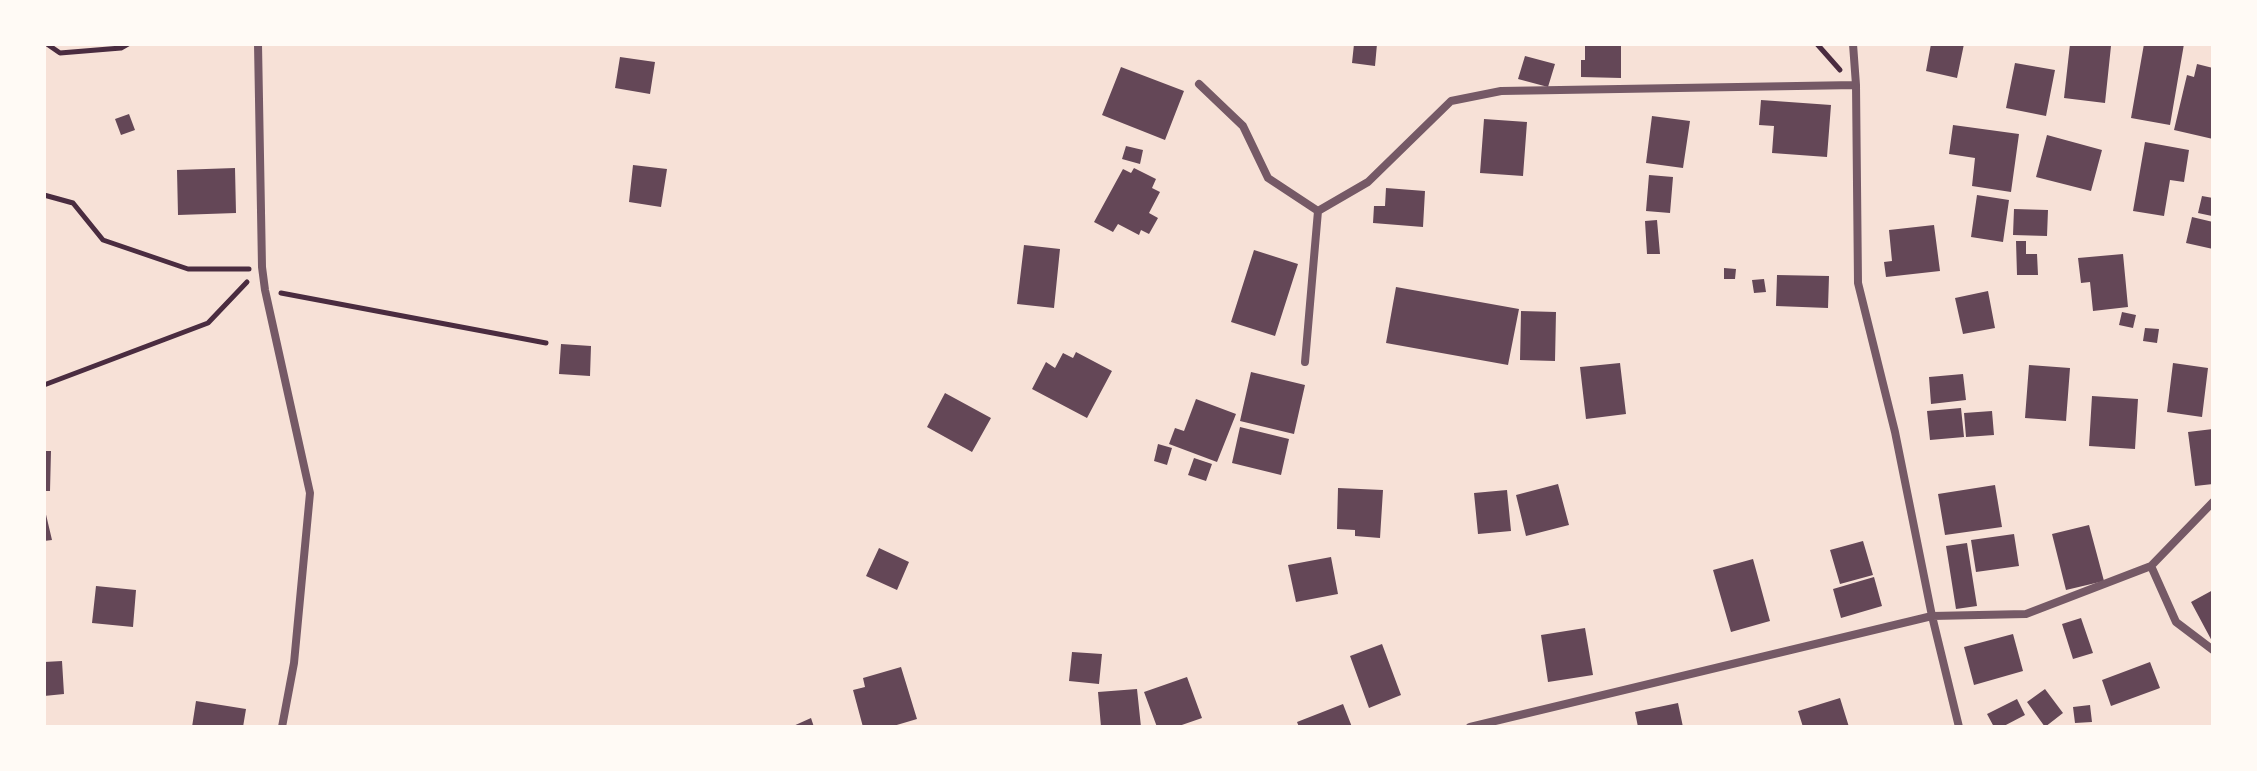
<!DOCTYPE html>
<style>
body{margin:0}
#map{position:relative;width:2257px;height:771px;overflow:hidden;background:#f7e1d7;font-family:Quicksand,sans-serif}
canvas{display:block}
.frame{position:absolute;inset:0;border:46px solid #fffaf5;pointer-events:none}
</style>
<div id="map">
<canvas width="2257" height="771"></canvas>
<div class="frame"></div>
</div>
<script>
const ctx = document.querySelector('canvas').getContext('2d');
ctx.lineJoin = 'round';
function fillPath(path, color) { ctx.fillStyle = color; ctx.fill(path, 'evenodd'); }
function trace(path, color, width, dash) { ctx.strokeStyle = color; ctx.lineWidth = width; ctx.lineCap = dash ? 'butt' : 'round'; ctx.setLineDash(dash || []); ctx.stroke(path); }
fillPath(new Path2D(`
 M1354,44h23l-2,22 -23,-3z
 M1585,44h36v34l-40,-1v-17h4z
 M1931,44h33l-7,34 -31,-7z
 M2070,44l41,2 -6,57 -41,-5z
 M2144,44h40l-14,81 -39,-7z
 M1525,56l30,8 -7,23 -30,-8z
 M620,57l35,5 -5,32 -35,-6z
 M2015,63l40,7 -9,46 -40,-8z
 M2197,64l16,4v71l-39,-9 13,-55 7,2z
 M1121,67l63,24 -19,49 -63,-25z
 M1761,100l70,5 -4,52 -55,-4 2,-27 -15,-1z
 M129,114l6,16 -14,5 -6,-16z
 M1652,116l38,5 -7,47 -37,-5z
 M1484,119l43,3 -4,54 -43,-3z
 M1953,125l66,9 -8,58 -39,-6 3,-28 -26,-4z
 M2047,135l55,15 -11,41 -55,-14z
 M2145,142l44,8 -5,32 -14,-2 -6,36 -31,-5z
 M1126,146l17,4 -3,14 -18,-5z
 M633,165l34,4 -6,38 -32,-5z
 M235,168l1,45 -58,2 -1,-45z
 M1134,168l22,11 -4,9 8,4 -11,21 9,5 -9,16 -8,-4 -2,5 -21,-11 -5,8 -19,-10 29,-53 8,4z
 M1649,175l24,2 -3,36 -24,-2z
 M1386,188l39,3 -2,36 -50,-4 1,-17h11z
 M1977,195l32,5 -6,42 -32,-5z
 M2202,196l11,2 -1,18 -14,-3z
 M2014,209l34,1 -1,26 -34,-1z
 M2192,217l21,5v27l-27,-6z
 M1657,220l3,34h-13l-2,-33z
 M1934,225l6,46 -54,6 -2,-15 8,-1 -3,-31z
 M2016,241h10v13h11l1,21h-21z
 M1024,245l36,4 -6,59 -37,-4z
 M1254,250l44,14 -23,72 -44,-14z
 M2123,254l5,53 -35,4 -3,-29 -9,1 -3,-25z
 M1724,268l12,1 -1,10h-11z
 M1777,275l52,1 -1,32 -52,-2z
 M1764,279l2,13 -12,1 -2,-13z
 M1396,287l123,22 -11,56 -122,-22z
 M1988,291l7,37 -32,6 -8,-36z
 M1521,311l35,1 -1,49 -35,-1z
 M2122,312l14,3 -3,13 -14,-3z
 M2145,328l14,1 -2,14 -14,-2z
 M561,344l30,2 -1,30 -31,-2z
 M1076,352l36,19 -25,47 -55,-29 14,-27 9,6 8,-15 10,5z
 M1620,363l6,51 -40,5 -6,-52z
 M2173,363l35,5 -6,49 -35,-5z
 M2029,365l41,3 -4,53 -41,-3z
 M1251,372l54,13 -11,49 -54,-13z
 M1963,374l3,26 -35,4 -2,-27z
 M945,393l46,25 -19,34 -45,-25z
 M2092,396l46,3 -3,50 -46,-3z
 M1196,399l40,15 -19,48 -48,-18 6,-16 9,3z
 M1961,408l3,29 -34,3 -3,-29z
 M1992,411l2,24 -28,2 -2,-24z
 M1240,427l49,12 -8,36 -49,-12z
 M2213,429v55l-18,2 -7,-54z
 M1158,444l14,4 -5,17 -13,-4z
 M44,451h7l-1,40h-6z
 M1194,458l18,6 -6,17 -18,-6z
 M1558,484l11,41 -43,11 -10,-41z
 M1995,485l7,42 -57,8 -7,-41z
 M1338,488l45,2 -3,48 -25,-2v-6l-18,-1z
 M1507,490l4,41 -33,3 -4,-41z
 M44,506l8,34 -8,1z
 M2089,525l15,56 -38,9 -14,-56z
 M2014,534l5,32 -43,6 -5,-32z
 M1863,541l10,34 -33,9 -10,-34z
 M1967,543l10,63 -21,3 -10,-63z
 M879,548l30,14 -12,28 -31,-14z
 M1331,557l7,37 -42,8 -8,-37z
 M1753,559l17,62 -39,11 -18,-62z
 M1874,577l8,29 -41,12 -8,-29z
 M96,586l40,4 -3,37 -41,-4z
 M2213,590v53l-22,-41z
 M2081,618l12,35 -20,6 -11,-35z
 M1585,628l8,47 -45,7 -7,-47z
 M2013,634l10,37 -49,14 -10,-38z
 M1382,644l19,51 -32,13 -19,-52z
 M1072,652l30,2 -3,30 -30,-3z
 M62,661l2,33 -20,2v-34z
 M2150,662l10,26 -49,18 -9,-26z
 M901,667l16,52 -27,8h-27l-10,-37 12,-3 -2,-9z
 M1187,677l15,41 -26,9h-19l-13,-35z
 M1137,689l4,38h-40l-3,-35z
 M2045,689l18,24 -18,14 -18,-25z
 M1840,698l9,29h-46l-5,-16z
 M2017,699l8,16 -23,12h-8l-7,-13z
 M196,701l50,8 -3,18h-51z
 M1678,703l5,24h-45l-3,-15z
 M1343,704l9,23h-53l-2,-5z
 M2090,705l2,17 -17,1 -2,-16z
 M811,718l3,9h-23z`), '#644757');
trace(new Path2D(`
 M47,44l13,9 61,-5 7,-4
 M1817,44l23,26
 M44,195l29,8 30,37 85,29h61
 M281,293l265,50
 M44,385l164,-62 39,-41`), '#4a2c40', 5);
trace(new Path2D(`
 M258,44l4,223 3,23 45,203 -16,170 -12,64
 M1853,44l3,41 2,198 37,149 37,184 27,111
 M1199,84l44,42 25,52 50,33 -13,151
 M1318,211l50,-29 83,-81 50,-10 355,-6
 M2151,566l25,56 37,28
 M1470,727l462,-111 94,-2 125,-48 62,-64`), '#755966', 8);
</script>
